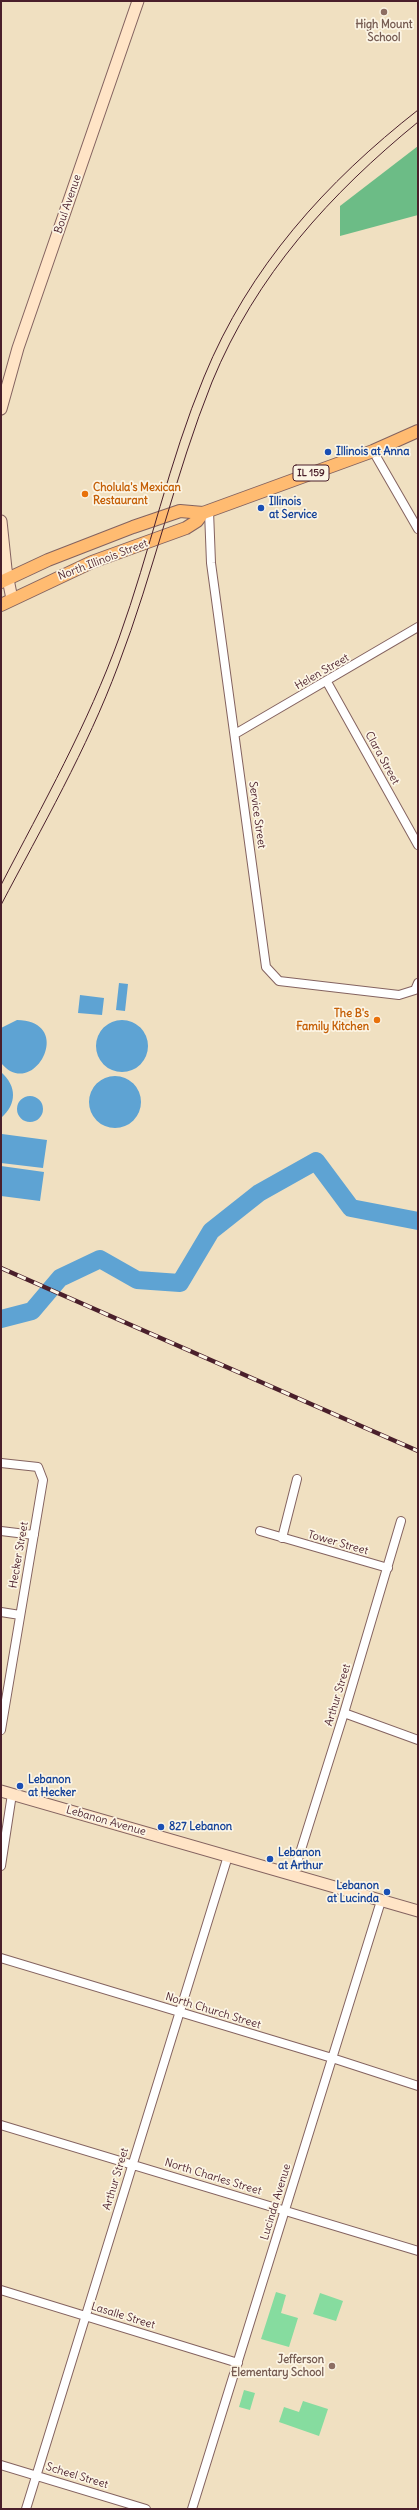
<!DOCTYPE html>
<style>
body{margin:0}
#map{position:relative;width:419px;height:2510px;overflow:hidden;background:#f0e0c1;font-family:Delius,sans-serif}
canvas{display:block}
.frame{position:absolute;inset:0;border:2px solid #4a1f2b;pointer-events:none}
</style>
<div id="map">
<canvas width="419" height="2510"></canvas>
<div class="frame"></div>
</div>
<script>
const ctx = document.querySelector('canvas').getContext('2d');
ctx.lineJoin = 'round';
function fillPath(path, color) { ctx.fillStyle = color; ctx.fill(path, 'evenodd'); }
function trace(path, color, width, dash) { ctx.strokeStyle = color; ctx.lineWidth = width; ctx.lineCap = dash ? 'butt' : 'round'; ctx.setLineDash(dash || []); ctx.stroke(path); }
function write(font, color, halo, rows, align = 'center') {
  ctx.font = font + ' Delius,sans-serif'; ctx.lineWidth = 3.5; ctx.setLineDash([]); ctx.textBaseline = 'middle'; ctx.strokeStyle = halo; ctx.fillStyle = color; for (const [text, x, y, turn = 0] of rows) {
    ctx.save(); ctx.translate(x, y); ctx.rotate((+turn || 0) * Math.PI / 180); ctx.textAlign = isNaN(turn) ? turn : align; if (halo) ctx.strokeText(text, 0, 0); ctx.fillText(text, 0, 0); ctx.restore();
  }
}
fillPath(new Path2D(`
 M276,2292l10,3 -5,18 17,5 -9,29 -28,-8z
 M320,2293l23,8 -7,20 -23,-7z
 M244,2390l11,3 -5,17 -11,-3z
 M303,2401l25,8 -9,27 -40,-14 5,-15 15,5z`), '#86dc9f');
fillPath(new Path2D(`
 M418,146v69l-78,21v-30z`), '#6cbc86');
fillPath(new Path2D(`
 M119,983l9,1 -3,27 -9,-1z
 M80,995l24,3 -2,17 -24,-2z
 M96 1046a26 26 0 1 1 52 0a26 26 0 1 1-52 0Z
 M17,1020c60,1 16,82 -16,43v-35z
 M1,1072c16,14 16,32 0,46z
 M89 1102a26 26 0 1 1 52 0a26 26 0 1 1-52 0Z
 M17 1109a13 13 0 1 1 26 0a13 13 0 1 1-26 0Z
 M2,1134l45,6 -4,28 -42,-5z
 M1,1166l43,6 -4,29 -39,-5z`), '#5ea3d3');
trace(new Path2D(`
 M1,1319l31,-8 28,-33 40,-19 37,21 43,3 31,-52 48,-38 57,-32 35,47 67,13`), '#5ea3d3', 18);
const street = new Path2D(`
 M373,451l45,78
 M209,511l2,52 55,404 13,14 120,14 16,-5 3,-7
 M327,682l91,163
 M235,734l183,-107
 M1,1463l37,4 5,13 -42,250
 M1,1531l33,4
 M260,1531l128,37
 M282,1538l15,-59
 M1,1612l19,3
 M344,1713l74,27
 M1,1866l11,-72
 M293,1875l51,-162 57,-192
 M1,1958l331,100 86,28
 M1,2125l417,126
 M1,2290l237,73
 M1,2465l145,44
 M26,2509l202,-653
 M192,2509l189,-608`);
const secondary = new Path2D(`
 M1,409l17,-61 120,-347
 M1,521l5,48 6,30
 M1,1791l417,120`);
const primary = new Path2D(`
 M1,582l47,-22 85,-33 47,-16 23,2
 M1,605l91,-43 94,-34 11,-7 6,-8 170,-62 45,-20`);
trace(street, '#846360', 10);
trace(secondary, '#846360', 13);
trace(primary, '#846360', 14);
trace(street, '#fff', 8);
trace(secondary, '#ffe4c6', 11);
trace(primary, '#ffbb71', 12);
trace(new Path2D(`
 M1,885c42,-81 87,-161 118,-247 31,-86 50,-177 85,-261 45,-110 122,-195 214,-267
 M1,905c41,-78 86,-156 117,-239 36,-94 57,-192 94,-284 44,-107 118,-188 206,-260`), '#4a1f2b', 1);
const rail = new Path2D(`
 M1,1268l417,183`);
trace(rail, '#4a1f2b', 4.5);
trace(rail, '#fcf5e5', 3, [9]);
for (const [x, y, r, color] of [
 [384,12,4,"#8d6e63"],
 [328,452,4,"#1a4fb4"],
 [85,494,4,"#e8710a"],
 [261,508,4,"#1a4fb4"],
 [377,1020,4,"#e8710a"],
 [20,1786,4,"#1a4fb4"],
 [161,1827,4,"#1a4fb4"],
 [270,1859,4,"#1a4fb4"],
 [387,1892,4,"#1a4fb4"],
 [332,2366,4,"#8d6e63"]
]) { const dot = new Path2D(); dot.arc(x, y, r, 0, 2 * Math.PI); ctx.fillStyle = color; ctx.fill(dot); trace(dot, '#fcf5e5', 1.5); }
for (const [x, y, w] of [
 [311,473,36]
]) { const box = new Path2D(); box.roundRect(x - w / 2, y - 8, w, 16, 3); ctx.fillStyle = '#fcf5e5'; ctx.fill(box); trace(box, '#4a1f2b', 1); }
write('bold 10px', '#4a1f2b', null, [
 ["IL 159",311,473]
]);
write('bold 11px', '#785e54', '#fcf5e5', [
 ["High Mount",384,25],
 ["School",384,38],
 ["Jefferson",324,2360,"right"],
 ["Elementary School",324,2373,"right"]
]);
write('11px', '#4a1f2b', '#fcf5e5', [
 ["Boul Avenue",68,204,-71],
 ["North Illinois Street",103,560,-21],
 ["Helen Street",322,672,-30],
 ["Clara Street",382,758,61],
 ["Service Street",257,815,82],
 ["Tower Street",338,1543,16],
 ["Hecker Street",19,1555,-80],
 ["Arthur Street",338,1695,-73],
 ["Lebanon Avenue",106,1821,16],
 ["North Church Street",213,2011,17],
 ["North Charles Street",213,2177,17],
 ["Arthur Street",116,2179,-73],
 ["Lucinda Avenue",276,2202,-73],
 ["Lasalle Street",123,2316,17],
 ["Scheel Street",77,2476,17]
]);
write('bold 11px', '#164399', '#fcf5e5', [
 ["Illinois at Anna",336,452],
 ["Illinois",269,502],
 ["at Service",269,515],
 ["Lebanon",28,1780],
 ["at Hecker",28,1793],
 ["827 Lebanon",169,1827],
 ["Lebanon",278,1853],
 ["at Arthur",278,1866],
 ["Lebanon",379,1886,"right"],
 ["at Lucinda",379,1899,"right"]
], 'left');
write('bold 11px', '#c56008', '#fcf5e5', [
 ["Cholula's Mexican",93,488],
 ["Restaurant",93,501],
 ["The B's",369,1014,"right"],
 ["Family Kitchen",369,1027,"right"]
], 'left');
</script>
